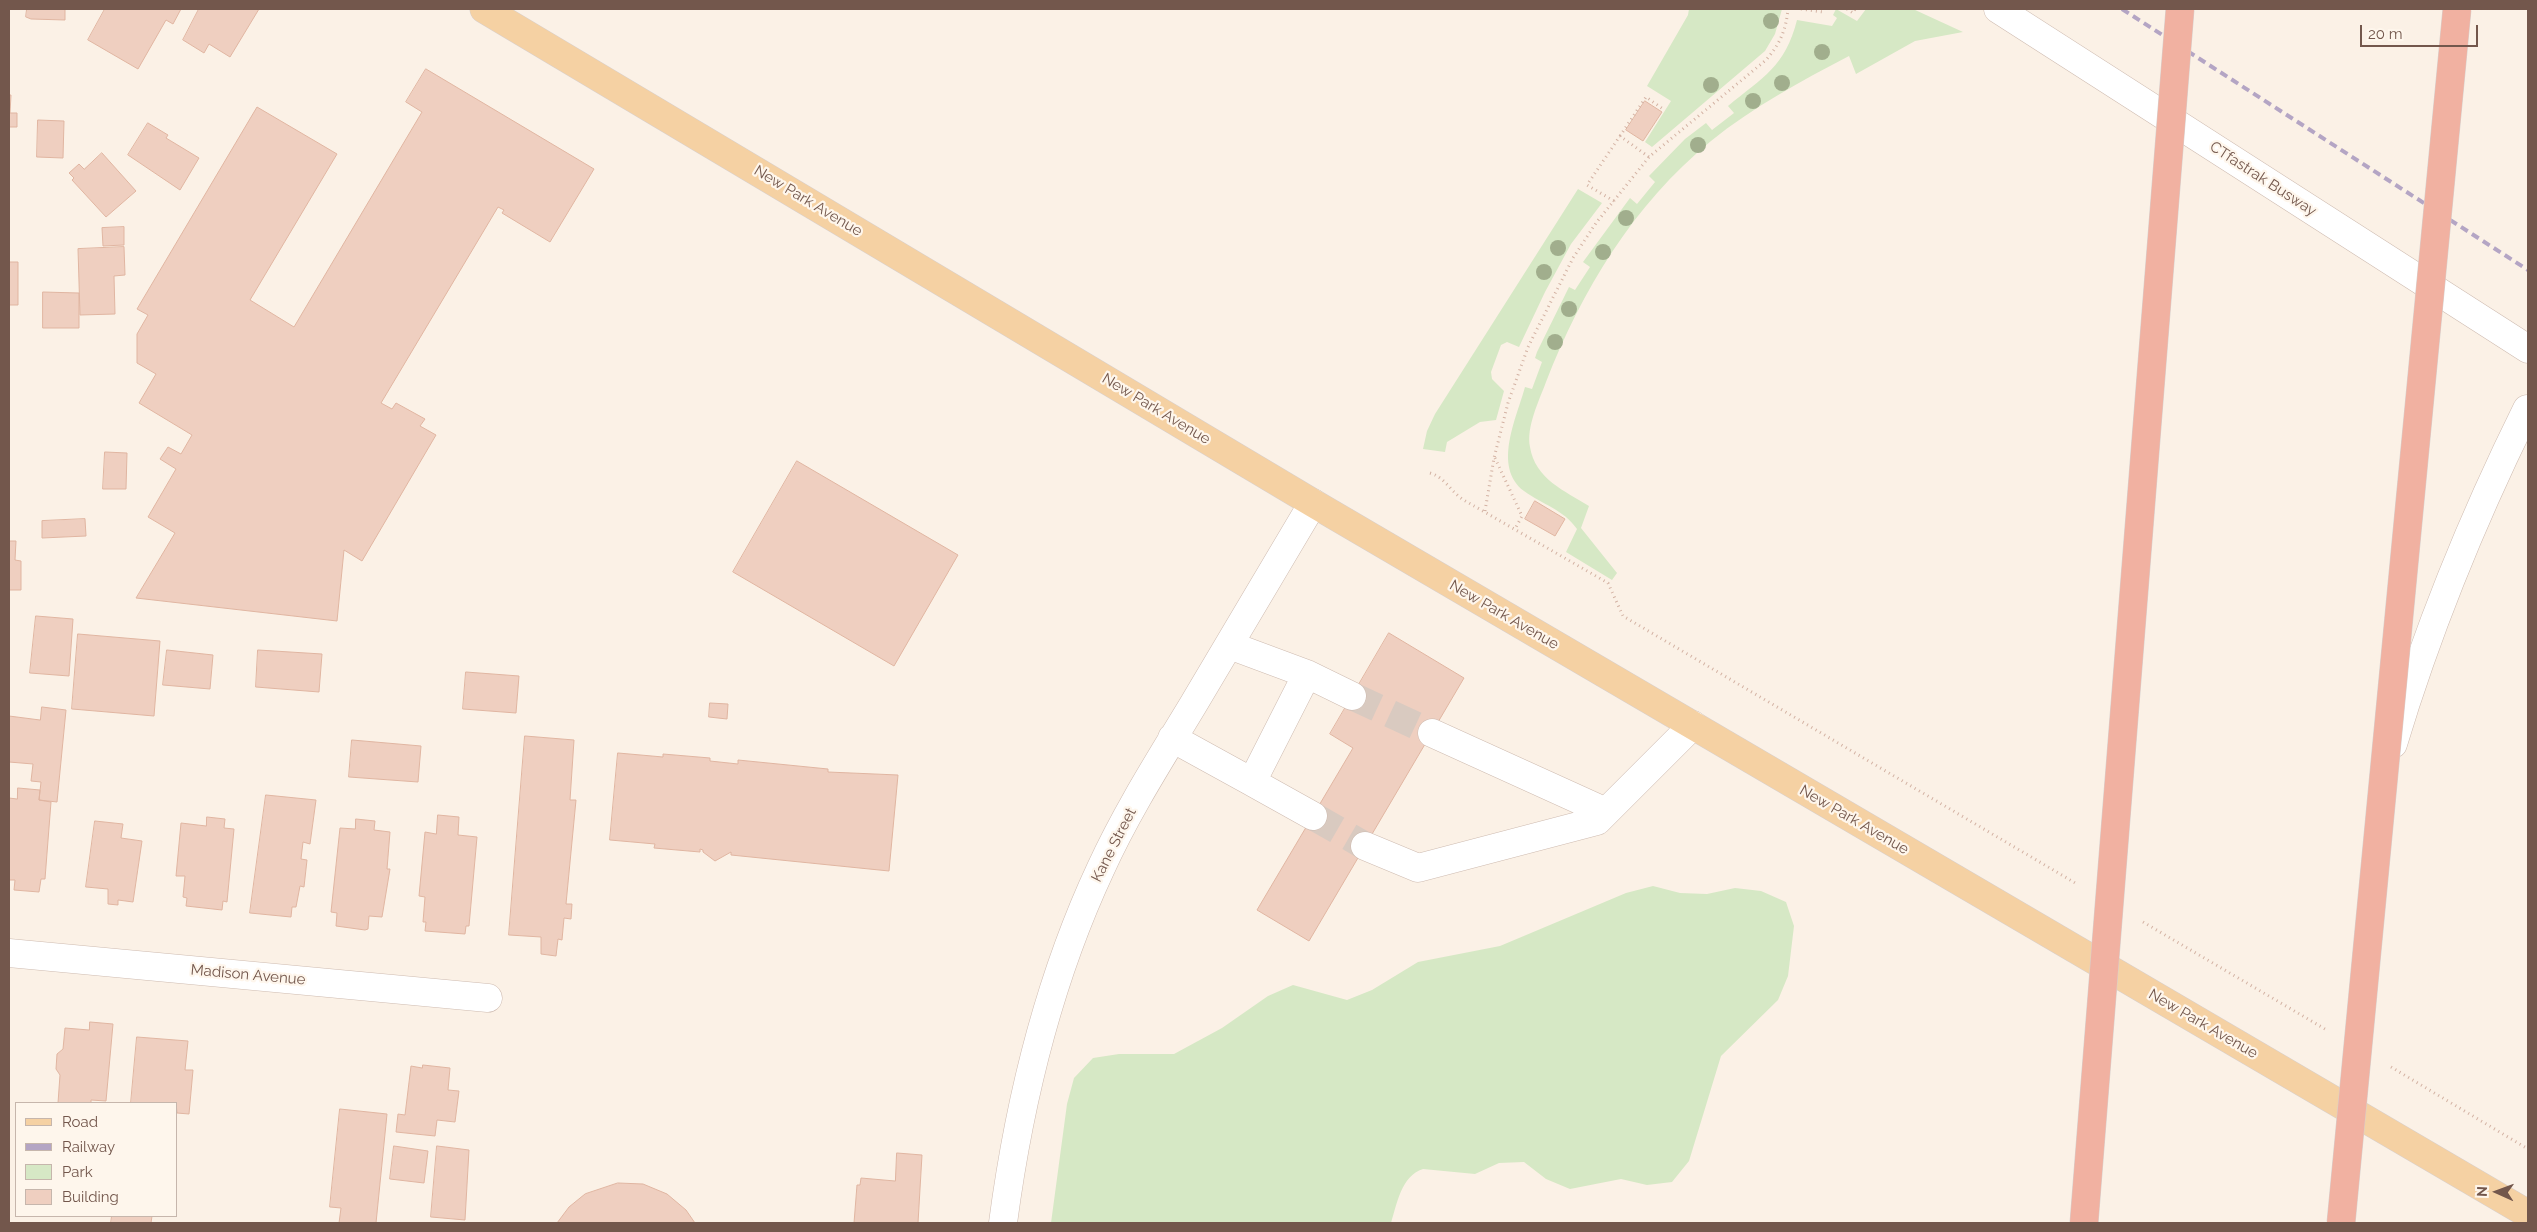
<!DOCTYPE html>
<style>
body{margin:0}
#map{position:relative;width:2537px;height:1232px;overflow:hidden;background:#fbf1e6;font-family:Raleway,sans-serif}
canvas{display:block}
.frame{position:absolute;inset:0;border:10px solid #73574c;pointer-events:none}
.legend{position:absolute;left:15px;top:1102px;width:162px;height:115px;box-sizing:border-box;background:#fef6ec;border:1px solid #c6b6ac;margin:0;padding:6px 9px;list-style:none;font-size:15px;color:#73574c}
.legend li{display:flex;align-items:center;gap:10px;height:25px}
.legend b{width:25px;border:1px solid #c6b6ac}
.north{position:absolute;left:2472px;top:1167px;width:50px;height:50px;-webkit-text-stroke:4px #fef6ec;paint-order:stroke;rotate:272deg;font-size:14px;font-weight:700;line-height:20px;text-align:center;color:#73574c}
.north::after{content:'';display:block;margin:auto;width:18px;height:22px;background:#73574c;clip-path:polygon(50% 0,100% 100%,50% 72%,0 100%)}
.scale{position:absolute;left:2360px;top:25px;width:118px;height:22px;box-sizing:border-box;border:2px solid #73574c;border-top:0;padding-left:6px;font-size:15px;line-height:18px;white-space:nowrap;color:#73574c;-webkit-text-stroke:4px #fef6ec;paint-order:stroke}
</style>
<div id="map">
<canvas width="2537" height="1232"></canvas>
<div class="frame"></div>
<ul class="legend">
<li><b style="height:6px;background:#f5d1a3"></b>Road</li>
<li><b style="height:6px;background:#b4a5c4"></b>Railway</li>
<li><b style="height:14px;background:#d6e8c5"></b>Park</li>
<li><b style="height:14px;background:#efcfc0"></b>Building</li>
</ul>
<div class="north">N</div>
<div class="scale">20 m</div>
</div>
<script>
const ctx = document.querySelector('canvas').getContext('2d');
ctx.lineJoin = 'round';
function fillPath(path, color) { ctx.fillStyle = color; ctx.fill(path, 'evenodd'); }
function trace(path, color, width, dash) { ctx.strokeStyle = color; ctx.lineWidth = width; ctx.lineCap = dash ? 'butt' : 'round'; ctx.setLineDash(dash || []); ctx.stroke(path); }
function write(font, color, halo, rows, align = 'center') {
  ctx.font = font + ' Raleway,sans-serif'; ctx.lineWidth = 4.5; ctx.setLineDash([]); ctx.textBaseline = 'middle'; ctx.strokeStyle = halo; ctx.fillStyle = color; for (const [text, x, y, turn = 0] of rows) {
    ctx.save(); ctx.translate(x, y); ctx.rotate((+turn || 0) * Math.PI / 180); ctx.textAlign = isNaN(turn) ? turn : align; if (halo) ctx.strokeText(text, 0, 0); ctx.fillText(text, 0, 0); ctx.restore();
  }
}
fillPath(new Path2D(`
 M1689,9h93l-7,25 -10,17 -113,96 -7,-5 26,-41 -24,-15 41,-71z
 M1836,9l21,12 9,-12h47l50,23 -48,9 -59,33 -7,-18c-48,25 -96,51 -138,85 -78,64 -129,149 -165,241 -7,19 -20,45 -16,65 5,32 35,44 59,59l-8,22 36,45 -5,7 -46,-28 11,-23c-14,-20 -34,-24 -53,-38 -32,-24 -7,-74 1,-104l7,2 10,-27 -7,-4 2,-6 32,-65 6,3 15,-23 -7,-5 47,-64 7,6 18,-22 -6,-6 36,-37 21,-16 6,7 22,-17 -6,-7c35,-29 57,-39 69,-86l35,6 5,-8 -4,-3z
 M1578,189l24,14 -31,41 -26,48 -26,55 -12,-5 -6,3 -10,27 1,7 12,12 -8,29 -16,2 -33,20 -2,10 -22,-3 4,-18 8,-17z
 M1653,886l27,7 27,1 28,-6 26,3 25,11 8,24 -6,50 -10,24 -57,56 -32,105 -17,21 -25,3 -26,-6 -51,10 -24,-10 -22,-17 -25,1 -24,11 -52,-5c-22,7 -26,35 -32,54h-340l16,-119 7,-26 19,-20 26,-4h55l48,-26 46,-32 25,-11 54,15 25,-10 46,-28 82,-16 126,-53z`), '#d6e8c5');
const building = new Path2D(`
 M27,9h38v11l-34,-1 -5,-2z
 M105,9h76l-8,15 -7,-4 -28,49 -50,-29z
 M199,9h60l-29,48 -21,-13 -5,9 -21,-13z
 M426,69l168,100 -44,73 -48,-29 2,-3 -6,-3 -117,196 11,6 4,-6 29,16 -5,7 16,9 -74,126 -18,-11 -7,71 -201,-23 39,-65 -27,-16 28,-48 -16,-10 8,-12 13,7 11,-19 -53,-32 17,-29 -19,-11v-29l11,-19 -11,-6 120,-202 80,47 -87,146 44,27 128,-215 -16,-10z
 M9,95h2l-1,18h7v14h-8v15z
 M1645,101l17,11 -19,29 -17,-11z
 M38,120l26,1 -1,37 -26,-1z
 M148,123l20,12 -2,3 33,20 -19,32 -52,-35z
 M102,153l34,38 -30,26 -34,-37 2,-2 -5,-5 10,-9 5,5z
 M124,227v18l-21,1 -1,-18z
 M124,247l1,28 -11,1 1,38 -35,1 -2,-66z
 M9,262h9v43h-9z
 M43,292l36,1v35h-36z
 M105,452l22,1 -1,36h-23z
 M797,461l161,94 -64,111 -161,-94z
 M1535,501l30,18 -10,17 -30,-17z
 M85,519l1,17 -44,2v-17z
 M9,541h7l-1,19 6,1v29h-12z
 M36,616l37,3 -4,57 -39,-3z
 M1389,633l75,45 -155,263 -52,-31 96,-162 -23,-14z
 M78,634l82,7 -6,75 -82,-7z
 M167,650l46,5 -3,34 -47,-4z
 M258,650l64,4 -3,38 -63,-5z
 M466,672l53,4 -3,37 -53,-4z
 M710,703l18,1 -1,15 -18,-2z
 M42,707l24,3 -9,92 -18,-2 2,-18 -10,-1 2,-17 -24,-2v-46l31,4z
 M525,736l49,4 -4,60h6l-10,104h6l-1,15 -7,-1 -2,22 -4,-1 -2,17 -15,-2v-17l-32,-2z
 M352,740l69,6 -3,36 -69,-5z
 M618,753l45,4v-3l47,4v3l28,3v-4l90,9v3l70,3 -9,96 -158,-16v-3l-16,9 -12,-9v-2l-3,-1v3l-46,-4 1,-4 -45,-4z
 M18,788l22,2 -1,10 12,2 -6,77h-4l-2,13 -25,-2 1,-10h-6v-82l8,1z
 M266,795l50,5 -6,44 -7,-2 -2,17 6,1 -3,27 -4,-1 -4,21h-4l-1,10 -41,-4z
 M438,815l21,2 -1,18 19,2 -8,89h-3l-1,8 -40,-3 1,-9h-3l2,-25 -6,-1 6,-64 11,2z
 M207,817l18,2 -1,9 10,1 -7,73 -4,-1 -1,9 -36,-4 1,-8 -4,-1 2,-21h-9l5,-53 25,3z
 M356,819l19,2 -1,9 16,2 -3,37h3l-8,48 -13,-1 -1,13 -3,1 -29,-4 1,-13 -6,-1 9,-84 15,1z
 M95,821l28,3 -2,14 21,3 -9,61 -15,-2v5l-10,-1v-15l-22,-2z
 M90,1022l23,2 -7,77 -15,-1v3h-33l2,-28 -4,-6 1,-15 6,-5 2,-21 24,2z
 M137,1037l51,4 -3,29h8l-4,44 -12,-1 -1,-10h-45z
 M423,1065l27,3 -2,22 11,1 -4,31 -18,-2 -2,16 -39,-4 2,-18 7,1 6,-49 11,2z
 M340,1109l47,5 -11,109h-37l2,-15 -11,-1z
 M394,1146l34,5 -4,32 -34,-4z
 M437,1146l32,4 -4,70 -34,-3z
 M897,1153l25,2 -4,68h-64l3,-38h3l1,-7 34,3z
 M618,1183l25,1 24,10 19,16 9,13h-138l12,-16 16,-13z
 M112,1216h40l-1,7h-40z`);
fillPath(building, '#efcfc0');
trace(building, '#e0b5a1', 1);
trace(new Path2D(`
 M1352,696l80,37
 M1313,816l52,30`), '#d9cac0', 28, [28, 14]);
const minor = new Path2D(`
 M1998,9l530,340
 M1229,645l78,29 45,22
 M1432,733l174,79
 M1172,738l80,44 55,-108
 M2393,744c35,-116 80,-226 134,-335
 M1252,782l61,34
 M1365,846l53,22 179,-47 96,-96
 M9,953l479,45
 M1003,1223c16,-121 46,-244 98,-355 26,-57 60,-110 92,-163 40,-67 80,-135 120,-202`);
const major = new Path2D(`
 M484,9l829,494 1215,711`);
trace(minor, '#cebbb0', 29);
trace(major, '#d8d0cd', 29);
trace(new Path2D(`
 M1801,9l22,3
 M1847,9l6,4 2,-4
 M1620,136l26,-39 17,12
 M1614,201l-27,-16 33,-49 29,21
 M1495,458l27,58 -7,13
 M1430,473c14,4 20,17 32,26l146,84 15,33 454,268
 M1485,511l9,-53 14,-55 20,-56 45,-89 23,-35 53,-66 117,-97c14,-16 20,-30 22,-51
 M2143,922l182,107
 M2391,1067l137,82`), '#d3b2a3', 3, [1, 4]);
trace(minor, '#fff', 28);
trace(major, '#f5d1a3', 28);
trace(new Path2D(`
 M2122,9l406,261`), '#b4a5c4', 4, [8, 5]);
const highwayBridge = new Path2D(`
 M2084,1223l96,-1214
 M2341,1223l116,-1214`);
trace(highwayBridge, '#d8d0cd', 29, []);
trace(highwayBridge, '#f1b1a1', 28);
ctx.fillStyle = '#a1ae8d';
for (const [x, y] of [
 [1771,21],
 [1822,52],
 [1782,83],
 [1711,85],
 [1753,101],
 [1698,145],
 [1626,218],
 [1558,248],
 [1603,252],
 [1544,272],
 [1569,309],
 [1555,342]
]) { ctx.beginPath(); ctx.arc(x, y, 8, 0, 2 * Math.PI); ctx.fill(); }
write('15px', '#73574c', '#fef6ec', [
 ["CTfastrak Busway",2263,179,33],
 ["New Park Avenue",808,201,31],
 ["New Park Avenue",1156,409,31],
 ["New Park Avenue",1504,615,30],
 ["New Park Avenue",1854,820,30],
 ["Kane Street",1114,845,-63],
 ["Madison Avenue",248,975,5],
 ["New Park Avenue",2203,1024,30]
]);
</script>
